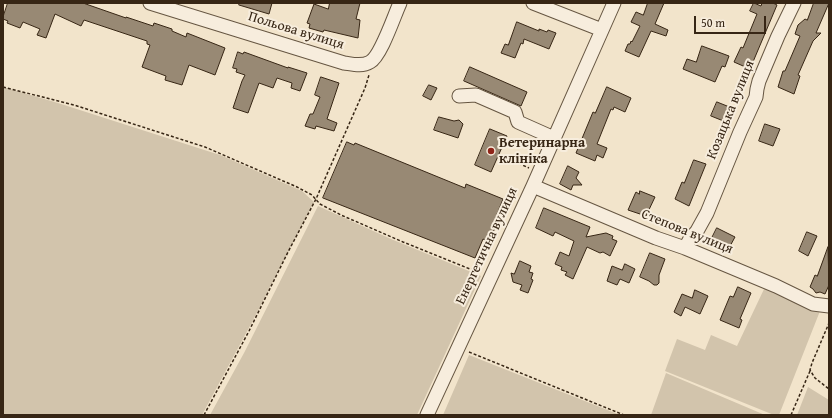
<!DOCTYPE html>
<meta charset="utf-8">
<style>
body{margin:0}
#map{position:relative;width:832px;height:418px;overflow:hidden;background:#f2e4cb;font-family:"Gentium Book Plus",serif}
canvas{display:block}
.frame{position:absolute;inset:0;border:4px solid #372615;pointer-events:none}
.scale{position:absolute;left:694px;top:16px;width:72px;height:18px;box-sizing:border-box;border:2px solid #372615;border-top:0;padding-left:5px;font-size:12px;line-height:14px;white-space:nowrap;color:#372615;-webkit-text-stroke:3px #f7eddd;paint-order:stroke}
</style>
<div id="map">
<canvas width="832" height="418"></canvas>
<div class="frame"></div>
<div class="scale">50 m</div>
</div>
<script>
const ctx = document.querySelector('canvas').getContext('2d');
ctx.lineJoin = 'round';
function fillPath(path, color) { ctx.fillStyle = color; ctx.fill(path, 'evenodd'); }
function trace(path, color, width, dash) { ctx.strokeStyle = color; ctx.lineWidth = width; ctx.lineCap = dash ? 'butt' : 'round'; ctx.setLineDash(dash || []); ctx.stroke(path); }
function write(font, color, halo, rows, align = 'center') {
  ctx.font = font + ' "Gentium Book Plus",serif'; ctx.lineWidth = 4; ctx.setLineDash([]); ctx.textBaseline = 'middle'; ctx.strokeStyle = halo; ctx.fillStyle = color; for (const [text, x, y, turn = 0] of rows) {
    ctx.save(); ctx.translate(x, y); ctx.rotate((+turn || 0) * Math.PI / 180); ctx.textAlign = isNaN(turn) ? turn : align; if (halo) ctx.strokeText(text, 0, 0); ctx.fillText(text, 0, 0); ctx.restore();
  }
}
fillPath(new Path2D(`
 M3,87l55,16 162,52 82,36 12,11 -63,122 -49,91h-199z
 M318,206l73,33 90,37 -64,139h-207l34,-62z
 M765,287l55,24 -41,104h-5l-109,-44 12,-32 28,11 6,-15 26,11z
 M469,355l151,60h-177z
 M666,373l99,42h-114z
 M808,387l21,13v15h-32z`), '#d2c4ac');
const building = new Path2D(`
 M8,3h75l43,15v-1l27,9 1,-3 18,6v2l14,6 1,-4 38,15 -10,27 -26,-10 -7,20 -17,-5 1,-4 -24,-9 8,-22 -3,-1v-3l-63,-21 -3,6 -26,-12 -9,24 -9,-3 3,-6 -17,-7 -3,6 -13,-5 1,-2 -5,-2v-2z
 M240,3h32l-3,11 -30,-9z
 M330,3h30l-4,16 4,1 -2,18 -34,-8 -1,2 -14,-4 1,-4 -3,-1 7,-19 14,5z
 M648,3h16l-9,21 13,6 -2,6 -15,-5 -12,26 -14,-6 3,-7h2l1,-3 1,1 8,-16 -9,-4 5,-10 7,3z
 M754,3l7,3 1,-3h11l4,2 -27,64 -16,-7 7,-15 2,1 14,-34 -7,-3z
 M814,3h15l-13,30h5l-8,8 -15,34 2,1 -6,18 -16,-7 5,-16h2l15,-35 -5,-2 3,-9 7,-6 2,1z
 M517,22l22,9v-2l8,3 1,-2 8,3 -7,16 -25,-10 -1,5 -2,-1 -6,15 -14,-5 4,-9 3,1z
 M702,46l27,10 -4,11 -3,-1 -7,16 -32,-13 4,-10 9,3z
 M238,52l5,2 1,-2 44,16v-1l19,6 -7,18 -9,-3 1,-5 -15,-5 -4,10 -14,-5 -11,30 -15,-5 9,-27 3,-6 -9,-3 1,-3 -4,-1z
 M470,67l57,25 -6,14 -57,-25z
 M321,77l18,6 -12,36 10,4 -3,8 -18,-5 -1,3 -10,-3 5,-12h3l7,-17 -5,-2z
 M429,85l8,3 -6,12 -8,-4z
 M607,87l24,11 -6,14 -11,-5 -1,3 -2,-1 -14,35 10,4 -4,10 -6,-3 -2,6 -19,-8 17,-41 2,1z
 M717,102l15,6 -6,14 -15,-6z
 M439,117l15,4 5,-1 4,4 -5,14 -24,-8z
 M765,124l15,5 -7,17 -14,-5z
 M490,129l17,7 -16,36 -16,-7z
 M347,142l7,3 1,-2 110,45 1,-4 37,15 -9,23 3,1 -8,19 -6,-3 -8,19 -152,-60z
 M694,160l12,4 -17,42 -14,-7 7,-17 2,1z
 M568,166l11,6 -3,6 6,7h-9l-2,5 -11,-6z
 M640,191l15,6 -9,19 -18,-6 7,-16 1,-2 3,2z
 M544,208l46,19 -4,10 20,-4 7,3 -1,3 5,2 -7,15 -7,-4 -3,1 -13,-6 -14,32 -8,-4 2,-3 -6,-2 1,-3 -7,-3 5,-12 9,4 5,-15 -19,-9 -2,4 -17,-8z
 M717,228l18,9 -6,11 -3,-1 -2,4 -15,-7z
 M807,232l10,4 -9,20 -9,-5z
 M828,247l1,38 -4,9 -5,-2 -4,1 -3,-4 -3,-2 5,-12 2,1z
 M650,253l15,6 -6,16v8l-2,2h-3l-5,-4 -9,-4z
 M520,261l11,5 -2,6 4,1 -2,6 2,1 -5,13 -8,-3 2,-5 -9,-3 -2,-9 3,1z
 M625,264l10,5 -6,14 -9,-4 -3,6 -10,-4 5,-15 10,4z
 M738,287l13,6 -11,26 2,1 -3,8 -19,-8 10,-24 3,1z
 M695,290l13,6 -8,18 -15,-7 -4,9 -7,-4 8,-18 10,4z`);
fillPath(building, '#988974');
trace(building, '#372615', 1);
const minor = new Path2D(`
 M150,3l194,60c8,1 18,4 26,-1 11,-6 24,-46 30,-59
 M533,3l69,27
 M459,96l17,-1 39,17 3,10 36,16
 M533,186l123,52 29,10 91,38 37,18 16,2
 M685,248l5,-9 7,-8 10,-18 33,-81 16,-35 1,-8 2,-8 19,-45 16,-33
 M427,415l106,-229 81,-183`);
trace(minor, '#665642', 15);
trace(new Path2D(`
 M3,87l71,18 131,42 92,40 15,8 8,9 21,11 62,27 77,31
 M505,157l24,11
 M829,317v6l-17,40 -2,7 5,8 14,11
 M469,352l155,63
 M204,415l45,-84 39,-79 28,-53 49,-111 4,-13
 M791,415l19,-44`), '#372615', 1.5, [3, 2]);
trace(minor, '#f7eddd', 13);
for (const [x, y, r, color] of [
 [491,151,4,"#8f2418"]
]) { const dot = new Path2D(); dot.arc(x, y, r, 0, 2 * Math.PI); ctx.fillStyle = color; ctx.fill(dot); trace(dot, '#f7eddd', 1.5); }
write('14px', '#372615', '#f7eddd', [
 ["Польова вулиця",296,31,17],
 ["Козацька вулиця",731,110,-68],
 ["Степова вулиця",687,232,22],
 ["Енергетична вулиця",487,246,-65]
]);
write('bold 14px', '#372615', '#f7eddd', [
 ["Ветеринарна",499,143],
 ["клініка",499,159]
], 'left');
</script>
